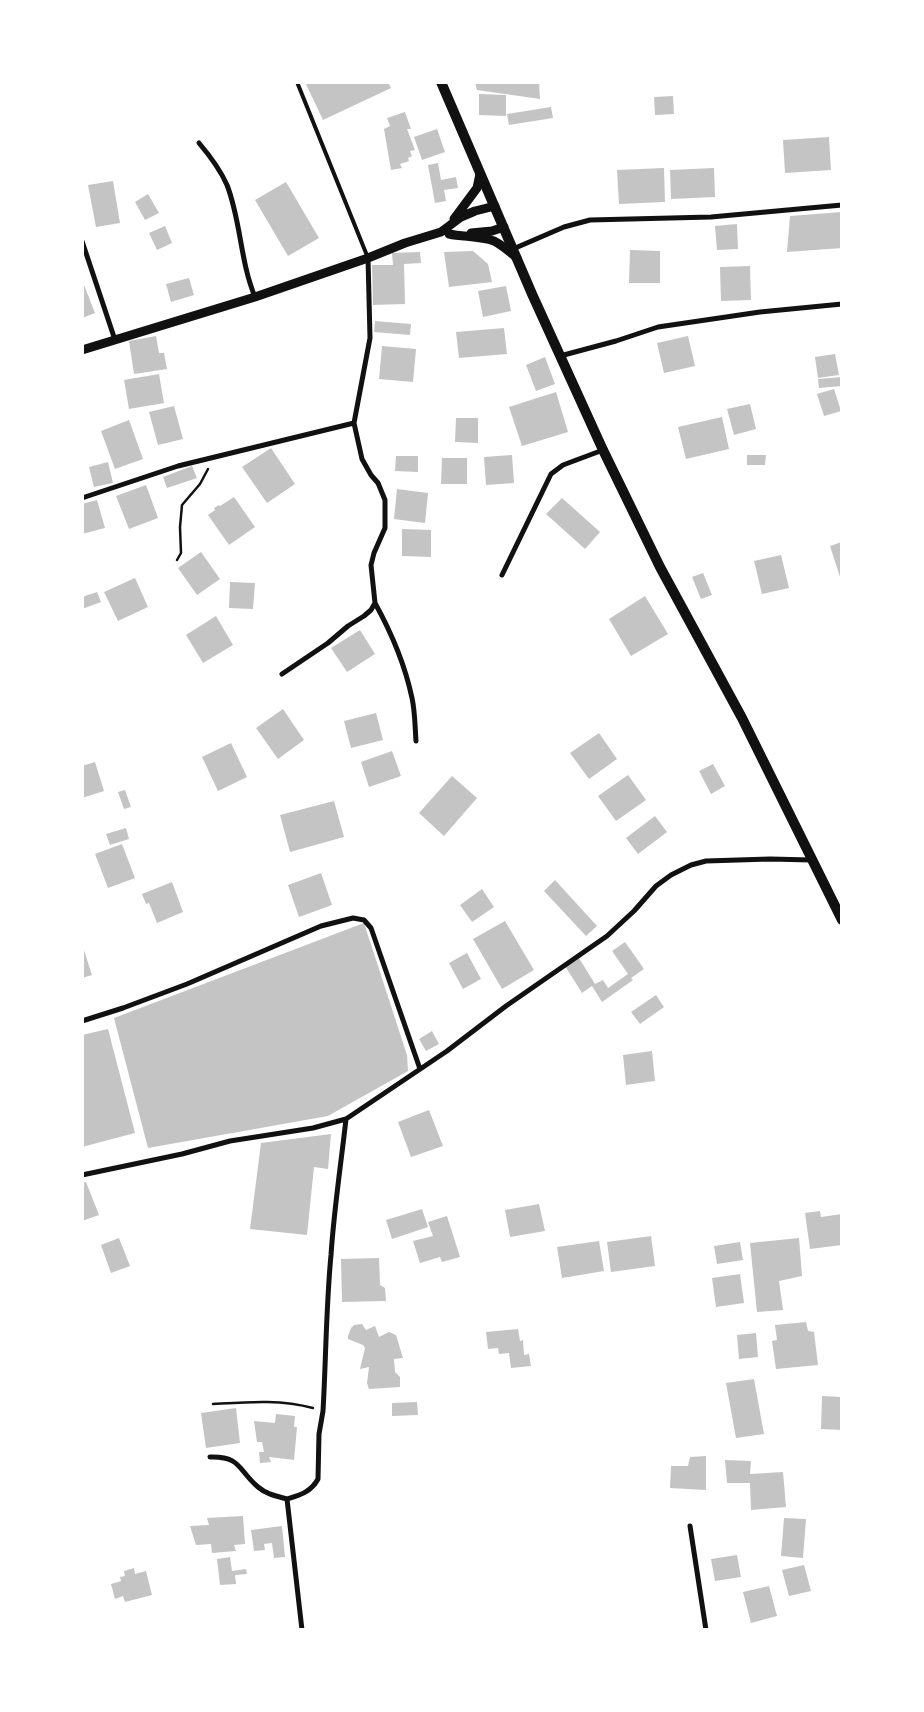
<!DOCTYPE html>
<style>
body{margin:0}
#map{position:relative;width:924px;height:1712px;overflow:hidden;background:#fff;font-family:Merriweather,serif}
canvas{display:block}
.frame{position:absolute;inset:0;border:84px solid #fff;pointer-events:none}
</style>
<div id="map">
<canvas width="924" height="1712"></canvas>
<div class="frame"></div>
</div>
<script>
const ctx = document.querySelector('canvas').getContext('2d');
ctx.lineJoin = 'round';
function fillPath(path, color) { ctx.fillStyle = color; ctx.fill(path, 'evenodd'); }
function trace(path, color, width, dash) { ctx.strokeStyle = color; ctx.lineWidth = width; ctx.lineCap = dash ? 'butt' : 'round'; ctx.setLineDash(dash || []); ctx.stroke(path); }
fillPath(new Path2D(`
 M305,82h83l3,6 -68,32z
 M475,82h64l1,17 -63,-9z
 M479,94l27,1v21l-27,-1z
 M673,96l1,18 -19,1 -1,-18z
 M551,107l2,11 -44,7 -2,-11z
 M405,112l6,17h-4l8,21 -5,1 2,5 -4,2 1,3 -9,3 2,4 -11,2 -7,-41 6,-3 -3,-8z
 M437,129l8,23 -23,8 -8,-23z
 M829,137l2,33 -46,3 -2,-33z
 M438,163l3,17 15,-3 2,11 -14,2 2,11 -11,2 -7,-38z
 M664,168l1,34 -46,2 -2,-34z
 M714,168l1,29 -44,2 -1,-29z
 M113,181l7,42 -24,4 -8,-42z
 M286,182l33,56 -31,18 -33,-56z
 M148,194l11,19 -14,7 -10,-18z
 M842,212v36l-55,4 3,-36z
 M737,224l1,25 -21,1 -2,-24z
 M165,226l7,17 -15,7 -8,-17z
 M630,250l30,1v32h-31z
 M473,251l15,13 4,18 -43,5 -5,-35z
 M420,252l1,11 -17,1 1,40 -32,1 -1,-40h21l-1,-12z
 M750,266l1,34 -30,1 -1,-34z
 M189,278l5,17 -23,7 -5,-18z
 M82,280l13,33 -13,5z
 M506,286l5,25 -28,6 -5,-26z
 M375,321l36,3 -1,11 -36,-3z
 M504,328l3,26 -48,4 -3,-26z
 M156,336l3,17h5l3,16 -33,5 -5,-33z
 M688,336l7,30 -31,7 -7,-30z
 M382,346l34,3 -3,33 -34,-3z
 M835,354l4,21 -21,3 -3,-21z
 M545,357l10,27 -19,7 -10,-26z
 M159,374l5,29 -35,6 -5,-29z
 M842,377v9l-23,2 -1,-9z
 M834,389l7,22 -17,5 -7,-22z
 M556,392l12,40 -46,14 -13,-39z
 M750,404l6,25 -22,6 -7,-26z
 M174,406l9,33 -25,6 -9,-33z
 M722,417l7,32 -43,10 -8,-32z
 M456,418h22v25l-23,-1z
 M129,420l14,39 -28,10 -14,-38z
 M271,448l24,36 -28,19 -25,-36z
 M512,455l2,28 -28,2 -2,-28z
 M747,455h19l-1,10h-18z
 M396,456h22v16l-23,-1z
 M442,458h25v26h-26z
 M108,462l5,21 -19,4 -5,-20z
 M192,466l5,12 -30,10 -4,-11z
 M146,485l12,33 -29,11 -13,-33z
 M397,489l31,4 -3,30 -31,-4z
 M234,497l21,30 -26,18 -21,-30 7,-5 -1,-2 5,-3 1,1z
 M562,498l38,34 -15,17 -39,-35z
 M97,500l8,28 -23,6v-30z
 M402,529l29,1v27l-29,-1z
 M842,542v34l-2,1 -10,-31z
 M201,552l19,27 -23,16 -19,-27z
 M781,555l8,33 -27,6 -8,-33z
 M703,573l9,22 -11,4 -9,-22z
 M135,578l13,29 -30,14 -14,-29z
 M230,582l25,1 -2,26 -24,-1z
 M97,592l4,10 -19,7v-12z
 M645,596l23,38 -37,22 -22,-37z
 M216,616l17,29 -30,18 -17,-28z
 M360,630l15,24 -28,18 -16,-24z
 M283,709l21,31 -26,19 -22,-31z
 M376,713l7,27 -32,8 -7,-27z
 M599,733l18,26 -28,20 -19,-26z
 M231,743l16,34 -29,14 -16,-34z
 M392,751l9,25 -32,11 -8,-25z
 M95,762l9,29 -22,7v-32z
 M713,764l12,22 -14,8 -12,-23z
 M628,775l18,25 -30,21 -18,-25z
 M452,776l25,22 -33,38 -25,-23z
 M125,790l6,17 -7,2 -6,-17z
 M334,801l10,36 -54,15 -10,-37z
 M655,816l12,16 -29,22 -12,-16z
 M126,828l3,11 -19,6 -4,-11z
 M122,844l13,34 -27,10 -13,-34z
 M321,873l11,32 -33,12 -11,-32z
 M555,880l42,46 -11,10 -42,-45z
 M172,882l11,30 -26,11 -8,-20 -3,1 -4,-10z
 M482,889l12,18 -22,15 -12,-17z
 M505,921l29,49 -32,19 -29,-50z
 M364,923l43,132 1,16 -80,45 -180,32 -34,-130z
 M625,942l19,27 -13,9 2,2 -31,22 -10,-16 -10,7 -17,-27 14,-8 16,26 8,-4 5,8 20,-14 -16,-23z
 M82,944l10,31 -10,3z
 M467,953l14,26 -18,10 -14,-26z
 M656,995l8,12 -24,17 -9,-12z
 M108,1029l27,104 -53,14v-112z
 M432,1031l7,13 -13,7 -7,-12z
 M652,1051l3,30 -29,4 -3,-30z
 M429,1110l14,36 -32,11 -13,-35z
 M331,1134l-3,35 -14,-2 -7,68 -57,-6 11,-86z
 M86,1182l13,33 -17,6v-38z
 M539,1204l6,27 -35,6 -5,-27z
 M422,1209l6,18 -36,12 -6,-19z
 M820,1211l1,6 21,-3v31l-32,4 -5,-36z
 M447,1216l13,41 -18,5 -2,-5 -20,6 -7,-22 20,-5 -5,-14z
 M651,1236l4,30 -44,6 -4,-30z
 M119,1238l11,28 -19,7 -10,-28z
 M799,1238l3,38 -23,5 4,29 -26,2 -7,-69z
 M599,1241l5,30 -42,7 -5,-31z
 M740,1242l3,18 -26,4 -3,-18z
 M379,1258l1,27 5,3 1,13 -44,1 -1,-43z
 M740,1274l4,29 -28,4 -4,-29z
 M806,1322l2,9 6,1 4,33 -42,4 -4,-28 5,-1 -2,-15z
 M362,1324l4,6 9,-4 4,11 10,-5 7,3 7,23 -9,1 1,13 5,5v10l-31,2 -2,-6 2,-16 -9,2 5,-21 -2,-3 -15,-6v-3l3,-8 3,-3z
 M518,1329l2,12 3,-1 1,15 5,-1 2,12 -20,2 -2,-15 -10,1 -1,-6 -10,1 -2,-17z
 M756,1333l2,24 -19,2 -2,-24z
 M754,1379l10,55 -28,4 -10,-55z
 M822,1396l20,1v33l-21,-1z
 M417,1402l1,13 -26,1v-13z
 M236,1408l4,35 -34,5 -5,-35z
 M276,1414l19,2 -1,11h3l-3,33 -25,-3 2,5 -11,1 -1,-11h5l-2,-10h-5l-3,-21 21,2z
 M706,1456v34l-36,-2 1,-22h17l2,-9z
 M725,1460l26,1 -1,13 33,-2 3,35 -35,3 -1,-27h-23z
 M243,1516l2,28 -11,1 2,6 -24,2 -1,-9 -15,1 -6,-19 19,-1 -2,-7z
 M784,1518l22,1 -3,39 -22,-2z
 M282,1526l3,31 -11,1 -2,-15 -8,1 1,6 -11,1 -3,-21z
 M737,1555l4,22 -26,4 -4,-22z
 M230,1557l2,14 14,-2 1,5 -12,1 1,9 -16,1 -3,-26z
 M804,1565l7,26 -22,5 -7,-26z
 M134,1568l1,6 11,-3 6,24 -27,7 -2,-6 -8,3 -4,-15 10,-3 -1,-4 5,-1 -1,-5z
 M769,1586l8,30 -26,7 -8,-31z`), '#c4c4c4');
trace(new Path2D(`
 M177,560l4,-7 -1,-26 2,-22 18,-21 8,-15
 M213,1404c34,-2 67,-5 100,4`), '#111', 2.5);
trace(new Path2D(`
 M297,82l71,176`), '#111', 4);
trace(new Path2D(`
 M199,143c11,13 21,26 28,42 14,36 13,76 28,112
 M82,241l33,99
 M513,249l51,-22 26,-7 121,-3 131,-12
 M560,356l56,-15 42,-14 102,-15 82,-8
 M82,498l96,-32 176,-43 16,-85 -2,-80
 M502,575l49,-101 12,-9 40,-15
 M375,603c16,29 30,62 37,95 3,13 3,29 4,43
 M282,674l46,-31 20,-17 16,-10 7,-6 4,-7 -4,-38 3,-12 11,-25v-28l-7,-17 -7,-8 -9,-16 -8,-36
 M82,1021l41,-13 64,-24 134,-58 32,-8 11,2 7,8 49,141
 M82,1175l100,-21 48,-13 83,-13 33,-9 101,-68 59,-45 101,-70 27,-25 22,-25 15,-11 20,-10 15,-4 64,-2 41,1
 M210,1457c31,-1 28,13 48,30 8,7 18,9 29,12
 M690,1526l16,104
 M302,1630l-15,-131c13,-4 24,-7 31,-20l1,-45 4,-23c3,-52 3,-104 8,-156 3,-46 10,-91 15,-136`), '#111', 5);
trace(new Path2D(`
 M454,219l23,-31 3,-14
 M471,233l21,-2 12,-4
 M449,234c14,3 31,2 45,7 8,4 16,11 23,17
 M82,350l173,-53 113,-39 37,-15 36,-11 20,-15 14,-6 20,-5`), '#111', 9);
trace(new Path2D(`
 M441,82l91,212 71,156 57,117 82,151 100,202`), '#111', 10);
</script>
